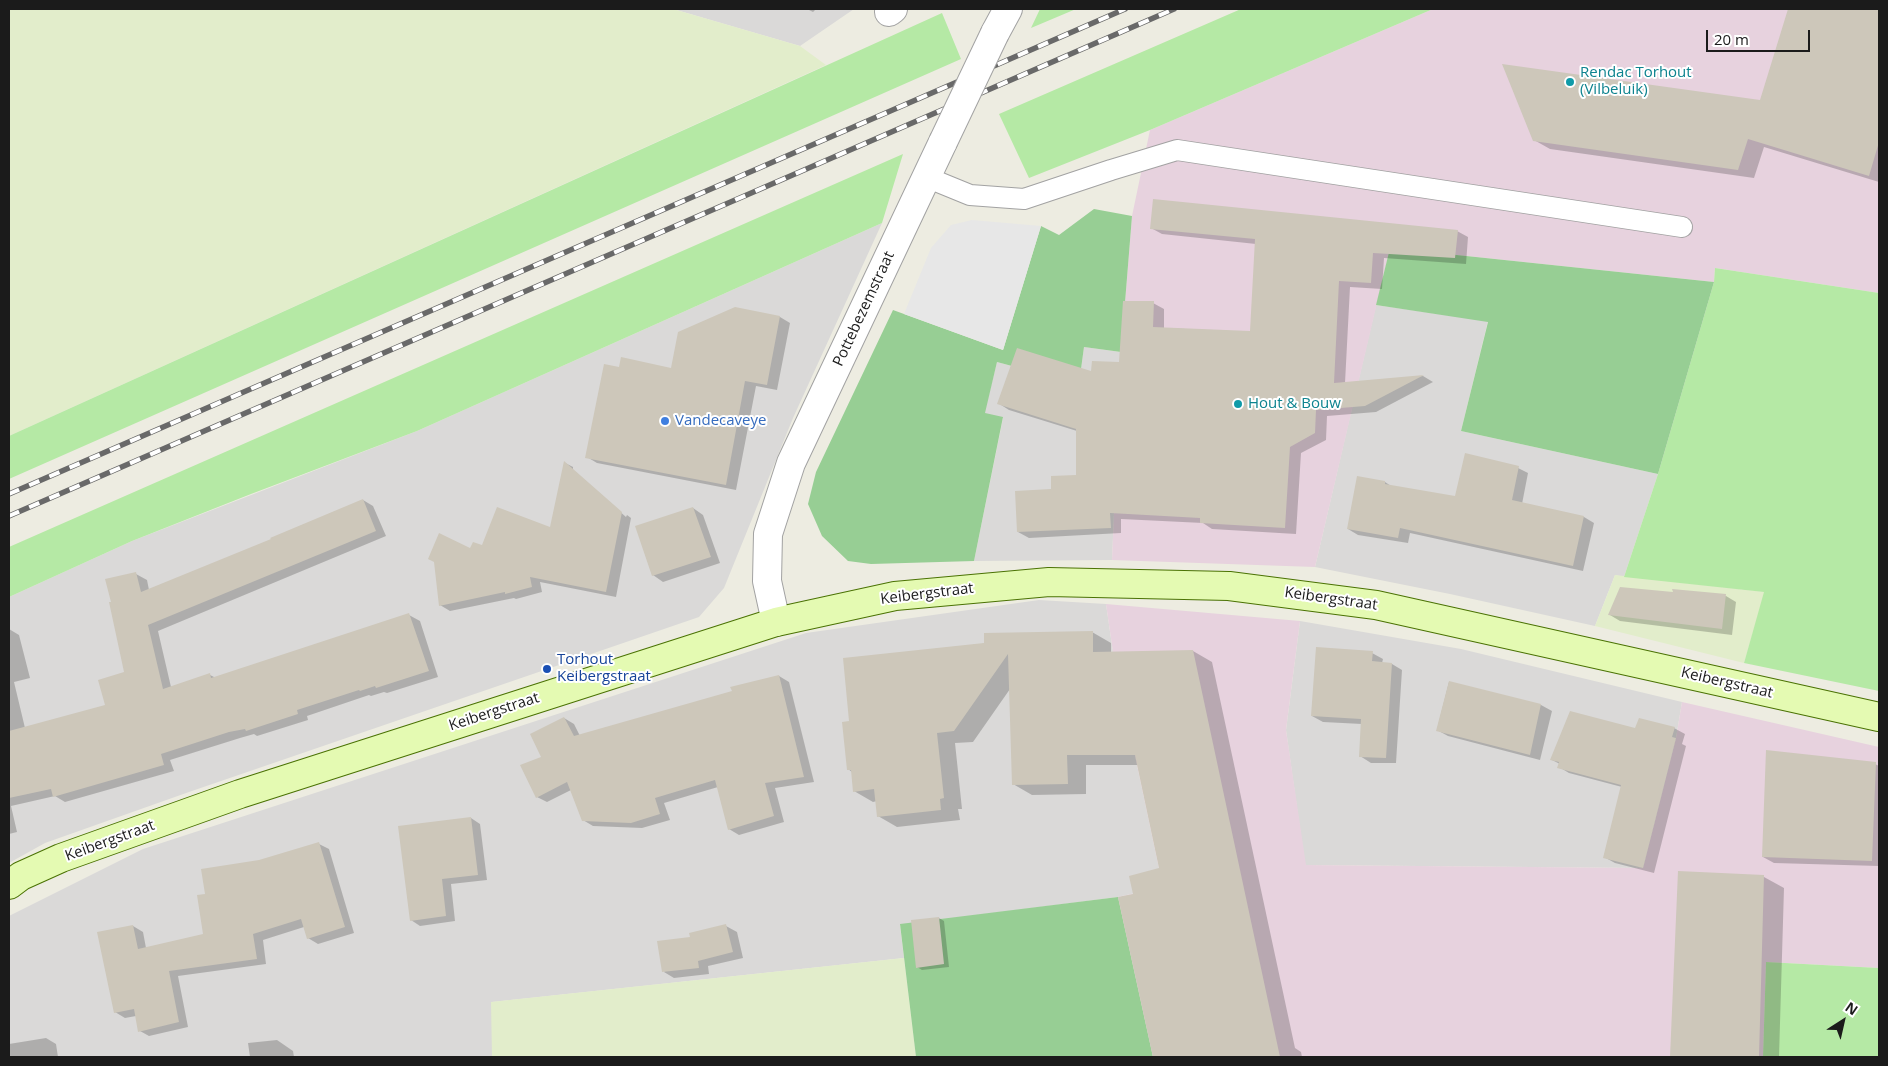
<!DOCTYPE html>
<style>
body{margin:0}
#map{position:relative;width:1888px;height:1066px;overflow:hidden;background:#edece1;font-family:"Open Sans",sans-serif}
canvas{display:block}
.frame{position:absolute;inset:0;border:10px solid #1b1b1b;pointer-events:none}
.north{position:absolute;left:1818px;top:996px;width:50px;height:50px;-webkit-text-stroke:4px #fff;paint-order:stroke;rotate:35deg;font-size:14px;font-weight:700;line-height:20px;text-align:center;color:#1b1b1b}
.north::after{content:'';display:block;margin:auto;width:18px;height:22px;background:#1b1b1b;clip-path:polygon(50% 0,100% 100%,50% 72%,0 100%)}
.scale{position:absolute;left:1706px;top:30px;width:104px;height:22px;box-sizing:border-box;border:2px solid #1b1b1b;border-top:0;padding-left:6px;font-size:15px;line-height:18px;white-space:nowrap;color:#1b1b1b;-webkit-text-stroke:4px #fff;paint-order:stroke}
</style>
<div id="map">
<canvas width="1888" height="1066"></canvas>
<div class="frame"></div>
<div class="north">N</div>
<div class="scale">20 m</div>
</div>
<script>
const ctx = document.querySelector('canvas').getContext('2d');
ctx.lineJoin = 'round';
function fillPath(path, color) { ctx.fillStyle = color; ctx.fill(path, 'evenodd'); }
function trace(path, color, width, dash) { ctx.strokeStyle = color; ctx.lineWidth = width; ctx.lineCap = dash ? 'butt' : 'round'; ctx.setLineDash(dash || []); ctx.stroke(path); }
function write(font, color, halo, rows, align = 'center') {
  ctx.font = font + ' "Open Sans",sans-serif'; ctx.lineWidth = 4; ctx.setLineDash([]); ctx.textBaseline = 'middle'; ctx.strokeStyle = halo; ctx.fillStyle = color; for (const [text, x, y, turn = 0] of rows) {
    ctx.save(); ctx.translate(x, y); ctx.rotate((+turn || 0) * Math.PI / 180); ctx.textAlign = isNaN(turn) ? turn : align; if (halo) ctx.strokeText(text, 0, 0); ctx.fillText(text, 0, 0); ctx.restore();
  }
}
fillPath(new Path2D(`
 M673,9h181l-54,37z
 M882,223l-89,195 -69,170 -25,29 -510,175 -144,51 -36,20v-266l123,-56 285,-110z
 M1376,305l112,16 -27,110 197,43 -34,103 -9,-2 -20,51 -145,-32 -135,-27z
 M1084,347l37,5 -9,208 -138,1 29,-143 -19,-4 13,-52 82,22z
 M1039,600l67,4 7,48 50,235 -45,10 -218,28 4,33 -412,44v55h-483v-141l134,-67 663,-216z
 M1300,621l161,28 221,53 -6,36 -33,130 -338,-3 -19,-135z`), '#dad9d8');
fillPath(new Path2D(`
 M1433,9h446v284l-164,-25 -1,14 -324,-34 -75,319 -203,-7 9,-208 11,-136 18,-86z
 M1106,604l194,17 -14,109 20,135 337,3 33,-130 6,-36 197,45v221l-113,-6 -3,95h-610l-35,-160 45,-10 -50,-235z`), '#e7d2de');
fillPath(new Path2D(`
 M9,9h664l127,37 26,19 -817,371z
 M1615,575l150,17 -21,71 -149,-37z
 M904,958l12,99h-424l-1,-55z`), '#e2edcb');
fillPath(new Path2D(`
 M1040,9h36l-45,19z
 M1241,9h192l-283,121 -121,48 -30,-64z
 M942,13l19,46 -952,420v-43z
 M903,154l-21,69 -465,208 -166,63 -119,47 -123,56v-50z
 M1715,268l164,25v398l-135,-28 20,-71 -140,-15 34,-103 56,-192z
 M1766,962l113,6v89h-116z`), '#b5e9a5');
fillPath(new Path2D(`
 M1094,209l38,7 -11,136 -37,-5 -5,37 -82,-22 -12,51 18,4 -29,144 -103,3 -23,-3 -26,-25 -14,-32 8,-32 77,-162 110,40 38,-124 18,9z
 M1390,248l324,34 -56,192 -197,-43 27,-109 -112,-17z
 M1118,897l35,160h-237l-16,-133z`), '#97ce94');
fillPath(new Path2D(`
 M972,220l69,6 -38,124 -99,-36 27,-66 20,-23z`), '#e7e7e7');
fillPath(new Path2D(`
 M807,9h9l-3,3z
 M1789,9h90v173l-115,-35 -10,31 -204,-29 -16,-9 227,-38z
 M1151,228l306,3 11,6 -2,27 -82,-6 -2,31 -32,-2 -5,96 78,-7 10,6 -57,30 -49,4 -1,24 -25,13 -5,81 -84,-5 -9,-6 -82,-4v14l-92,5 -11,-6 35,-42 24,-14v-45l-68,-21 -11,-7 122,-40 33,-60 11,6v19l87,4 5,-88 -94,-10z
 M735,309l45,8 10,6 -13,67 -21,-4 -20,104 -139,-27 -10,-6 33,-88h52z
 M565,463l8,4v3l53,47 1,-2 4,3 -15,79 -76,-15 2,10 -26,7 -2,-1 -64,13 -10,-6 31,-56 80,-21z
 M1518,468l10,5 -6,31 62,13 10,6 -11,48 -173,-38 -2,10 -50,-8 -10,-6 37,-47 6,4 65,12z
 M363,500l10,6 13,30 -228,95 13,56 39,-12 6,3 193,-63 11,6 18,56 -51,16 -3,-1 -13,4 -2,-1 -62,21 1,4 -51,16 -3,-2 -14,4 -70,22 4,11 -109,31 -10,-6 -44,10 6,26 -8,2v-205l10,6 11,43 -16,4 11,46 81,-22 20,-33 -14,-70 24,-29 11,6 2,10 123,-50z
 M693,508l10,7 17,48 -57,19 -10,-7z
 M1726,596l10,6 -4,33 -112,-14 -10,-6z
 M1092,632l19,11v10l82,-2 19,11 83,386 6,4 1,5h-148l-34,-159 15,-3 26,-26 -23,-104h-52v29l-54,1 -19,-11 -3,-95 -37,53 -18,1 7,66h-4l2,11 -63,7 -19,-11 -1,-15 -4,1 -19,-11 -2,-19 -4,-3 3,-47 -7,-63z
 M1372,653l11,6 -1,4 10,1 10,6 -6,93h-25l-11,-7 2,-32 -39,-2 -11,-6z
 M779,676l10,6 25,100 -39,6 9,34 -45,13 -10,-6 -11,-42 -54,16 6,17 -28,8 -49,-2 -10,-6 -12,-30 -24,12 -10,-5 6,-40 21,-39 10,6 6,12 153,-44z
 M1449,682l92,23 11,6 -12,49 -92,-24 -11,-6z
 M1674,728l11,6 -3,10 4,2 -32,127 -39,-10 -11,-6 18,-70 -53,-14 -10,-6 1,-3 -8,-4z
 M1875,764l4,2v100l-105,-3 -11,-6z
 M471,818l9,6 7,56 -36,4 4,37 -35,5 -9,-6z
 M319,844l10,5 25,84 -36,11 -10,-6 -4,-11 -41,13 3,24 -88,12 10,51 -39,9 -9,-5 -4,-15 -11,2 -10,-6 -17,-79 35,-7 10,6 3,16 59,-13 1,-40 53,-34z
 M1679,872l85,5 20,11 -5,169h-107z
 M939,918l5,3 5,46 -27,3 -5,-3z
 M726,926l11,6 6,26 -35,8 1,8 -35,4 -10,-6 28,-34z
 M46,1038l10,6 2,13h-49v-13z
 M277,1040l16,11 1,6h-44l-2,-14z`), '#0003');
fillPath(new Path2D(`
 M1788,9h91v133l-10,34 -121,-37 -10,31 -205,-29 -31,-77 258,36z
 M1153,199l305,31 -3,28 -82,-5 -2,30 -32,-2 -5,102 90,-8 -59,31 -49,4 -1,23 -25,14 -5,81 -85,-5v-5l-90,-5 1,15 -94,4 -2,-41 36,-2v-13l25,-1v-46l-79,-25 20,-56 74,23 1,-10 27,1 4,-61h31l-1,26 97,4 5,-92 -105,-10z
 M735,307l45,9 -13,69 -22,-4 -19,104 -141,-27 19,-94 15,3 2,-10 50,11 7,-36z
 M1465,453l54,13 -7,34 72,16 -11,50 -173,-38 -2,10 -51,-9 10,-53 28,5v3l70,12z
 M564,461l58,51 -16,80 -76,-15 2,10 -27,7v-2l-66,14 -5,-44 -6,-3 11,-26 31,15 3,-6 9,3 15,-38 53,20z
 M363,499l13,32 -228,94 15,64 47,-16 1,5 198,-65 20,58 -53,17 -1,-2 -15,5 -1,-1 -62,20 1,4 -52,17 -1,-2 -16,3 -68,22 3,11 -111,32 -2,-8 -42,9v-67l96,-26 -7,-25 26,-8 -15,-70h2l-6,-23 31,-7 5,20 130,-53 -1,-1z
 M693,507l18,50 -59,19 -17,-50z
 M1620,587l53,5 -1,-3 54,5 -4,35 -114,-14z
 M1093,631v21l100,-2 87,407h-127l-35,-160 15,-3 -4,-18 30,-8 -24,-113h-68l1,29 -56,1 -4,-131 -54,77 -17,2 7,65 -4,1 1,11 -64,7 -3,-28 -21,3 -2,-22h-4l-5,-48 7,-1 -6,-63 141,-15v-10z
 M1316,647l57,4 -1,10 20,2 -6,95 -27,-1 2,-38 -50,-3z
 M779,675l25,102 -39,6 9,33 -46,14 -13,-50 -60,18 5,16 -29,9 -49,-2 -15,-39 -31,16 -16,-33 21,-8 -11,-23 34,-17 10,19 158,-45 -2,-4z
 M1449,681l92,23 -11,51 -94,-24z
 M1570,711l65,17 4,-10 36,9 -3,10 4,1 -33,130 -40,-10 18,-73 -64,-17 2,-6 -9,-2z
 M1766,750l110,12 -4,99 -110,-4z
 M471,817l7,58 -36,4 4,37 -36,5 -12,-95z
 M319,842l26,85 -38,12 -6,-20 -48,15 4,25 -88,12 10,51 -41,10 -4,-23 -20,4 -17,-81 36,-7 5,24 65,-15 -6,-39 8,-1 -4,-25 58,-9z
 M1678,871l86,4 -5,182h-89z
 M939,917l5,47 -28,4 -5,-48z
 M726,924l7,28 -35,9 1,7 -37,4 -5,-31 33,-4 -1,-4z`), '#cdc7ba');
const lane = new Path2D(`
 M926,177l44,18 54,4 87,-29 66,-20 505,77`);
const street = new Path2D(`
 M889,12l4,-3
 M995,33l13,-24
 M776,622l-9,-41 1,-47 23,-71 152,-321`);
const secondary = new Path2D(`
 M9,885l12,-9 40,-18 179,-64 536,-172 119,-26 154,-14 180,4 147,19 503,112`);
trace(lane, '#a2a2a2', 22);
trace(street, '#a2a2a2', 30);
trace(secondary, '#4a7203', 30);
trace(lane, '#fff', 20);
trace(street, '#fff', 28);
trace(secondary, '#e4fab2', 28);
const rail = new Path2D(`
 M9,494l1116,-485
 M9,516l1165,-507`);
trace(rail, '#696969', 5.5);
trace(rail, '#fff', 4, [11]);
const streetBridge = new Path2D(`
 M943,142l52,-109`);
trace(streetBridge, '#a2a2a2', 30, []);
trace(streetBridge, '#fff', 28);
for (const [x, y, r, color] of [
 [1570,82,5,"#0f9aa8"],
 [1238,404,5,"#0f9aa8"],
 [665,421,5,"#3f7fe0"],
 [547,669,5,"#1a4fb4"]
]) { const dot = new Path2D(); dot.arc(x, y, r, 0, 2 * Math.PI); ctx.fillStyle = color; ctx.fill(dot); trace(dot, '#fff', 2); }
write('15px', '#0d838f', '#fff', [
 ["Rendac Torhout",1580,73],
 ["(Vilbeluik)",1580,90],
 ["Hout & Bouw",1248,404]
], 'left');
write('15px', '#1b1b1b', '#fff', [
 ["Pottebezemstraat",864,309,-65],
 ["Keibergstraat",927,594,-7],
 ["Keibergstraat",1331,599,8],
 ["Keibergstraat",1727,683,13],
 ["Keibergstraat",494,712,-18],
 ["Keibergstraat",110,841,-20]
]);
write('15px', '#366cbe', '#fff', [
 ["Vandecaveye",675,421]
], 'left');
write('15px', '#164399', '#fff', [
 ["Torhout",557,660],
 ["Keibergstraat",557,677]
], 'left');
</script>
